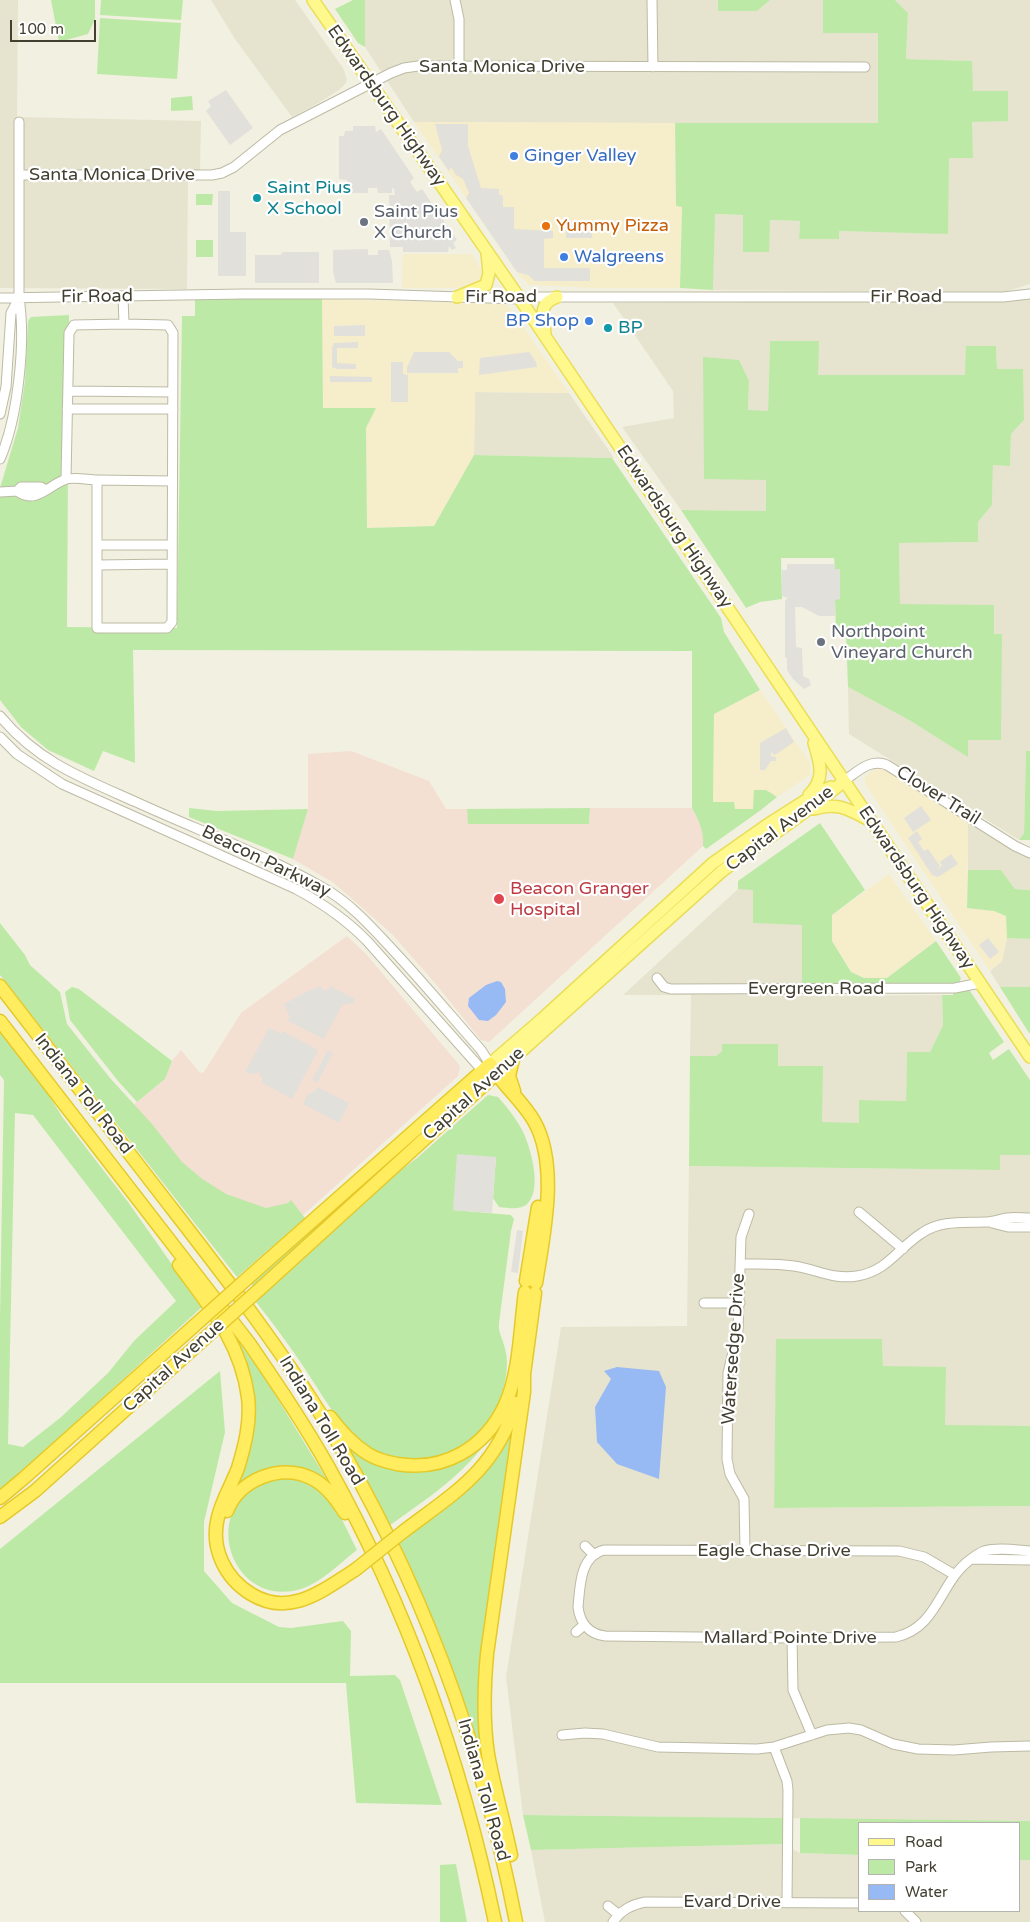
<!DOCTYPE html>
<style>
body{margin:0}
#map{position:relative;width:1030px;height:1922px;overflow:hidden;background:#f2f0e1;font-family:"Varela Round",sans-serif}
canvas{display:block}
.legend{position:absolute;left:858px;top:1822px;width:162px;height:90px;box-sizing:border-box;background:#fff;border:1px solid #b4b3ad;margin:0;padding:6px 9px;list-style:none;font-size:15px;color:#434032}
.legend li{display:flex;align-items:center;gap:10px;height:25px}
.legend b{width:25px;border:1px solid #b4b3ad}
.scale{position:absolute;left:10px;top:20px;width:86px;height:22px;box-sizing:border-box;border:2px solid #434032;border-top:0;padding-left:6px;font-size:15px;line-height:18px;white-space:nowrap;color:#434032;-webkit-text-stroke:4px #fff;paint-order:stroke}
</style>
<div id="map">
<canvas width="1030" height="1922"></canvas>
<ul class="legend">
<li><b style="height:6px;background:#fff88d"></b>Road</li>
<li><b style="height:14px;background:#bde9a7"></b>Park</li>
<li><b style="height:14px;background:#98baf4"></b>Water</li>
</ul>
<div class="scale">100 m</div>
</div>
<script>
const ctx = document.querySelector('canvas').getContext('2d');
ctx.lineJoin = 'round';
function fillPath(path, color) { ctx.fillStyle = color; ctx.fill(path, 'evenodd'); }
function trace(path, color, width, dash) { ctx.strokeStyle = color; ctx.lineWidth = width; ctx.lineCap = dash ? 'butt' : 'round'; ctx.setLineDash(dash || []); ctx.stroke(path); }
function write(font, color, halo, rows, align = 'center') {
  ctx.font = font + ' "Varela Round",sans-serif'; ctx.lineWidth = 4.5; ctx.setLineDash([]); ctx.textBaseline = 'middle'; ctx.strokeStyle = halo; ctx.fillStyle = color; for (const [text, x, y, turn = 0] of rows) {
    ctx.save(); ctx.translate(x, y); ctx.rotate((+turn || 0) * Math.PI / 180); ctx.textAlign = isNaN(turn) ? turn : align; if (halo) ctx.strokeText(text, 0, 0); ctx.fillText(text, 0, 0); ctx.restore();
  }
}
fillPath(new Path2D(`
 M0,0h18l-1,117 184,4 -1,49h-12l-1,119 -187,-1z
 M211,0h84l48,68 4,11 -1,4 -7,7 -24,15 -23,12 -57,-78z
 M365,0h353l1,11h38l13,-11h53l1,33h54v91l-464,-2 -49,-75z
 M895,0h135v284l-25,8 -292,-2 1,-76 30,1 -1,37 27,-32 30,1 -1,18h40v-8l109,2v-75l24,-37 36,-30h-36v-30l-66,-2 2,-46z
 M1030,297v454h-4l-2,82 -5,7 -170,-106 -1,-47 61,33 59,36v-16l33,-106h-7l-94,-30 -1,-61 79,-1v-20l14,-17 1,-40h17l1,-31 13,-14 -27,-51 -1,-23h-30v29h-148l-48,-33 -2,69h-20l1,-30 -46,-24 64,123 -1,31 -85,-1 -59,-83 52,-9 -1,-27 -60,-88 392,-3z
 M475,392l94,1 45,65 -140,-3z
 M968,821l48,31 14,6v32l-15,-1 -14,-19h-33z
 M738,889h15l49,35v72l140,-1 1,30 -13,27h-23l-1,49 -46,-1v23h-38l-44,-57v-22h-56v7l-6,5h-26l1,-61h-68z
 M1007,938l23,1v48h-30l-10,-16 12,-10z
 M1000,1155h30v271h-85l-62,-60 -1,-27h-105l-3,169 256,-2v315l-507,-6 -17,-138 55,-350 126,-1 2,-160 310,4z
 M783,1844l17,9 59,2v56h160v-51h11v62h-485l-14,-72z`), '#e6e4cf');
fillPath(new Path2D(`
 M414,122l261,1 1,83 6,1 -2,81h-84l-67,-3 -9,-9z
 M403,254h69l12,21 -2,8 -18,5h-62z
 M322,299l182,5 5,2 60,87 -94,-1 -1,63 -39,71 -68,2 -1,-101 10,-19h-53z
 M760,690l50,73v12l-33,22 -11,-7 -12,19h-20v-7h-21l1,-88z
 M878,768l17,6 73,47 -1,86 27,4 12,5 1,22 -5,23 -12,10 -125,-187v-6l3,-4z
 M889,874l47,67 -49,37h-23l-13,-6 -19,-31v-26z`), '#f6edca');
fillPath(new Path2D(`
 M351,751l78,30 17,28h21l2,15h120l1,-16h102l9,17 3,11 -1,10 -214,196 -8,-2 -46,-57 -43,-49 -58,-51 -41,-24 15,-50v-55z
 M347,936l19,18 94,112 -2,10 -155,139 -35,2 -33,26 -104,-136 34,-28 7,-18 9,-11 19,23 4,-1 37,-59z`), '#f4dfd3');
fillPath(new Path2D(`
 M51,0h44v19l-7,15 -29,8z
 M101,0h82l-2,20 -81,-5z
 M353,0h12v47l-7,-4 -23,-34z
 M718,0h52l-13,11h-39z
 M823,0h72l13,13 -2,46 66,2 1,30h35v30l-36,1 1,36h-24l-1,76 -109,-3v8h-40l1,-18 -30,-1 -1,32h-26v-37l-28,-1 -2,76 -33,-2 2,-81 -6,-1 -1,-83h203v-90h-55z
 M100,18l81,5 -4,56 -80,-5z
 M192,96l1,14 -22,1v-13z
 M196,194h17l-1,11h-16z
 M196,240h17v17h-17z
 M214,298l108,1 1,109h53l-10,20 1,100 67,-2 40,-71 138,3 109,160 3,14 36,58 -46,24 -1,88h21l1,7h18l1,-19h12l11,7 -16,13 -55,39 -3,-3c1,-15 -4,-25 -11,-38v-157l-559,-1 2,113 -32,-12 -9,20 -46,-21 -27,-23 -21,-27v-212l18,-60 7,-47 3,-60 3,-4 38,-2 -2,312 110,1 5,-312h13v-16h15z
 M770,341h49l-1,34h147l1,-29h30l1,23h26l1,51 -13,14 -1,32 -17,-1 -1,40 -14,17v20l-79,1 1,61 94,1v29h8l-1,106h-33v17l-59,-37 -61,-33 -2,-54 -10,-1 -1,-33h5v-30h-5l-1,-11h-53l1,41 -22,3 -14,6 -65,-98 85,1v-31l-62,-1 -1,-122 36,3 10,21 -1,29 20,1z
 M1026,751h4v89h-11l5,-7z
 M189,808l28,3 91,-2 -15,50 -104,-42z
 M590,808l-1,16h-121l-1,-15z
 M820,823l45,67 -33,25v26l19,31 13,6h23l49,-37 25,37 -2,5 -157,2v-60l-49,-2v-33l-15,-1v-8z
 M968,870h33l14,19 15,1v49l-23,-1 -1,-22 -12,-5 -27,-3z
 M0,923l25,32 5,10 30,27 7,32 43,54 42,46 30,38 19,16 25,16 40,14 22,-5 3,-3 14,18 -68,59 -237,-302z
 M72,987l7,2 93,72 -7,18 -28,23 -19,-21 -48,-61 -5,-28z
 M1000,987h30v46h-1z
 M953,991h17l34,51 -15,11 4,7 16,-11 21,31v75h-30v15l-311,-4 1,-110h26l6,-5v-7h56v22h45l-1,56 37,1v-23l47,1 1,-49h23l13,-27 -1,-30h11z
 M0,1031l41,52 22,35 65,84 74,105 -187,171 -15,12v-173l4,-237 -4,-5zM15,1113l18,2 143,186 -42,40 -26,32 -48,45 -37,29 -15,-3z
 M488,1095l10,2c8,9 17,20 23,31 9,16 23,63 5,77 -7,5 -18,3 -27,2l-6,-9 3,-41 -43,53 58,5 3,4 -3,12 -12,92c-1,9 3,14 5,22 5,14 3,31 -1,45 -14,61 -96,93 -145,49 -24,-20 -39,-50 -57,-76 -14,-21 -29,-41 -45,-61l15,-15 127,-115 19,-14z
 M397,1151l3,4 -147,132 -3,-5z
 M228,1326l40,57 64,105 -36,-18 -63,24 17,-63z
 M776,1339h106l1,27 63,1 -1,58 85,1v80l-256,2z
 M220,1371l5,61 -21,90v49l28,32 47,24 12,1 52,-7 8,10 -1,45 45,-1 5,5 42,125 -86,-2 -10,-120h-346v-134z
 M514,1425l-29,222 5,136c-25,-83 -56,-162 -92,-240 29,-23 63,-44 88,-71 12,-14 21,-30 28,-47z
 M340,1436l11,9 65,23 74,-32c-25,39 -64,63 -101,90z
 M283,1478c47,5 55,34 74,72 -16,12 -34,31 -53,38 -77,27 -113,-97 -21,-110z
 M523,1815l260,3v26l-252,6z
 M800,1818l230,3v39h-11v-37h-160v32l-59,-2z
 M456,1864l11,58h-27v-57z`), '#bde9a7');
fillPath(new Path2D(`
 M226,90l27,38 -23,17 -24,-34 5,-5 -3,-5z
 M435,124h33v22l13,42 18,1v5l4,2v11h11v22l39,2v7l-9,1v29h46v13h-55l-7,-6 -11,-3 -51,-74 3,-5 -6,-14 -7,-4 -5,-8 -2,4 -10,-14 3,-7z
 M353,126h22l1,6 5,-3 33,49 -4,4 7,10 5,-3 35,51 -4,3 3,5 -4,2 -3,-4 -1,6h-45v-5h-13l-1,-52h6l-1,-7 -2,1v4h-14l-1,-5h-9v5h-21v-13l-8,-1v-43h5l1,-5h8z
 M218,191h12v41h16v44h-28z
 M566,221h26v17h-26z
 M368,249v6h10v-5h11l3,11 1,22h-57l-3,-11v-22z
 M283,252h36v31h-64v-28h25z
 M365,325v11h-31v-10z
 M358,342v6h-21v15l19,1v5h-19l-5,-2v-19l2,-5z
 M414,352h35l9,9h5v7h-5v5h-51v-5z
 M529,352l7,10 1,5 -58,8 1,-17z
 M391,362h12v12l5,1v27h-17z
 M330,376l42,1v5h-42z
 M787,564h48v5h5v30l-5,1v16h-16l-17,-9h-7l1,40 6,1 1,28 6,3 2,6 -7,4 -11,-10 -6,-9v-12h-2v-57l3,-3 -6,-2v-26h5z
 M786,728l8,14 -19,13 -4,-3v4l5,1v4h-5l-6,9h-5v-27z
 M921,806l10,14 -18,12 -9,-14z
 M917,831l5,8 -4,3 6,9 4,-2 12,17 -4,4 6,-4 -2,-4 11,-8 7,10 -20,13 -6,-2 -24,-37z
 M988,938l11,14 -9,7 -11,-14z
 M321,986l2,4h5l2,-4 25,13 -2,4 -11,2 -18,34 -36,-18 2,-4 -6,-13 24,-13z
 M269,1028l12,6 2,-3 35,19 -26,49 -31,-17 2,-4 -4,-3 2,-3 -11,2 -5,-2z
 M328,1050l5,3 -16,30 -5,-3z
 M317,1087l32,16 -10,20 -36,-19 4,-9 8,-4z
 M457,1154l39,3 -4,56 -39,-3z
 M517,1230l6,1 -5,42 -7,-1z`), '#e2e0da');
fillPath(new Path2D(`
 M497,981l4,1 4,7 1,13 -10,13 -8,6 -9,-1 -11,-14 1,-8 17,-13z
 M617,1367l42,4 7,16 -7,92 -42,-15 -20,-22 -2,-35 16,-28 -7,-8z`), '#98baf4');
const minor = new Path2D(`
 M455,0l4,19v48
 M652,0l1,67
 M19,175h193l10,-2 12,-6 46,-37 111,-57 13,-5 14,-2 447,1
 M0,298l243,-4h126l151,5 17,-2h466l27,-3
 M68,391l105,1
 M67,409h106
 M0,414l6,-27 5,-74 8,-15
 M0,459c18,-41 26,-117 19,-161v-176
 M66,479l3,-146 5,-8 50,-1
 M97,480l75,1
 M17,491c18,14 31,-5 47,-11 9,-4 24,0 33,0v148h70l5,-6 1,-289 -5,-8 -44,-1 -1,-28
 M0,492l17,-1 4,-4h20l5,3
 M97,545h75
 M97,565l75,-1
 M0,716c38,46 84,63 136,86 61,28 125,51 184,84 28,15 49,38 71,62 31,33 60,68 90,102l9,14
 M0,737l17,17 45,30 234,105c26,14 51,31 72,53l115,129
 M844,781c13,-9 26,-23 43,-16l128,81 15,7
 M657,978l7,9 7,2 284,-1 25,-5
 M859,1212l44,37
 M992,1223l16,4h22
 M740,1264c18,0 36,-1 54,2 22,3 39,14 63,10 31,-5 41,-28 65,-43 19,-13 41,-10 63,-11 7,0 15,-3 22,-4 8,-1 16,0 23,0
 M704,1303h36
 M585,1546l8,8
 M745,1550l-1,-51 -14,-25 -3,-15 1,-86 10,-42 3,-94 8,-23
 M972,1559l58,1
 M955,1575l-31,-18 -25,-6 -295,-1c-24,6 -24,36 -26,57 2,16 11,27 27,29l187,2 104,-1c43,-10 43,-55 75,-78 4,-3 8,-6 13,-8 14,-4 32,-1 46,0
 M576,1632l8,-7
 M792,1638l1,52 19,45
 M562,1735l23,-2 18,1 55,13 99,2 17,-2 53,-17 22,-2 12,2 32,14 25,5 36,1 37,-3 39,-1
 M774,1747l13,34 1,9 -1,113
 M608,1906l11,9
 M905,1911l11,11
 M613,1922c8,-12 18,-17 32,-20l214,1`);
const major = new Path2D(`
 M313,0l207,299 510,758
 M457,297l29,-12 3,-12 -2,-21
 M545,334c-1,-17 -8,-30 12,-37
 M809,795c17,-17 11,-32 5,-52
 M814,809c24,-7 34,0 55,11
 M490,1064l52,-45 171,-156 54,-38 52,-33 12,-5
 M496,1074l225,-202c41,-31 85,-58 123,-91`);
const highway = new Path2D(`
 M0,986c57,73 113,147 170,220 55,71 111,143 158,220 92,153 154,321 188,496
 M0,1021l249,322c28,41 56,82 80,125 79,142 133,295 166,454
 M513,1059l-4,17 5,15
 M179,1265c31,42 62,78 69,132 3,24 -3,48 -10,71 -6,16 -16,32 -20,49 -8,31 7,61 33,77 39,24 72,-4 104,-24
 M250,1276l240,-212c12,21 32,36 44,57 25,44 10,113 2,162
 M526,1281l12,-74
 M262,1287l234,-213
 M330,1417c11,14 22,27 38,37 8,5 19,8 29,10 47,8 88,-16 108,-59 15,-33 15,-77 20,-113
 M0,1498l24,-20 170,-152
 M227,1511c12,-31 53,-48 84,-33 15,7 25,21 34,35
 M0,1517l35,-26 169,-152
 M404,1531c53,-40 91,-61 112,-128
 M511,1855c-7,-34 -17,-67 -23,-101 -5,-33 -4,-67 -1,-100l37,-262v-18l11,-81`);
trace(minor, '#bdbaa4', 11);
trace(major, '#eade57', 14);
trace(highway, '#e5c928', 15);
trace(minor, '#fff', 9);
trace(major, '#fff88d', 11);
trace(highway, '#ffed5f', 12);
const highwayBridge = new Path2D(`
 M194,1326l56,-50
 M204,1339l58,-52
 M355,1570l49,-39`);
trace(highwayBridge, '#e5c928', 15, []);
trace(highwayBridge, '#ffed5f', 12);
for (const [x, y, r, color] of [
 [514,156,5,"#3f7fe0"],
 [257,198,5,"#0f9aa8"],
 [364,222,5,"#6b7280"],
 [546,226,5,"#e8710a"],
 [564,257,5,"#3f7fe0"],
 [589,321,5,"#3f7fe0"],
 [608,328,5,"#0f9aa8"],
 [821,642,5,"#6b7280"],
 [499,899,6,"#e0444e"]
]) { const dot = new Path2D(); dot.arc(x, y, r, 0, 2 * Math.PI); ctx.fillStyle = color; ctx.fill(dot); trace(dot, '#fff', 2); }
write('18px', '#434032', '#fff', [
 ["Santa Monica Drive",502,67],
 ["Edwardsburg Highway",386,106,55],
 ["Santa Monica Drive",112,175],
 ["Fir Road",97,297,-1],
 ["Fir Road",501,297],
 ["Fir Road",906,297],
 ["Edwardsburg Highway",674,527,56],
 ["Clover Trail",938,796,32],
 ["Capital Avenue",780,829,-37],
 ["Beacon Parkway",266,862,26],
 ["Edwardsburg Highway",916,888,56],
 ["Evergreen Road",816,989],
 ["Indiana Toll Road",83,1094,52],
 ["Capital Avenue",474,1094,-42],
 ["Watersedge Drive",734,1349,-86],
 ["Capital Avenue",174,1366,-42],
 ["Indiana Toll Road",321,1421,59],
 ["Eagle Chase Drive",774,1551],
 ["Mallard Pointe Drive",790,1638],
 ["Indiana Toll Road",483,1790,74],
 ["Evard Drive",732,1902]
]);
write('18px', '#366cbe', '#fff', [
 ["Ginger Valley",524,156],
 ["Walgreens",574,257],
 ["BP Shop",579,321,"right"]
], 'left');
write('18px', '#0d838f', '#fff', [
 ["Saint Pius",267,188],
 ["X School",267,209],
 ["BP",618,328]
], 'left');
write('18px', '#5b616d', '#fff', [
 ["Saint Pius",374,212],
 ["X Church",374,233],
 ["Northpoint",831,632],
 ["Vineyard Church",831,653]
], 'left');
write('18px', '#c56008', '#fff', [
 ["Yummy Pizza",556,226]
], 'left');
write('18px', '#be3a42', '#fff', [
 ["Beacon Granger",510,889],
 ["Hospital",510,910]
], 'left');
</script>
